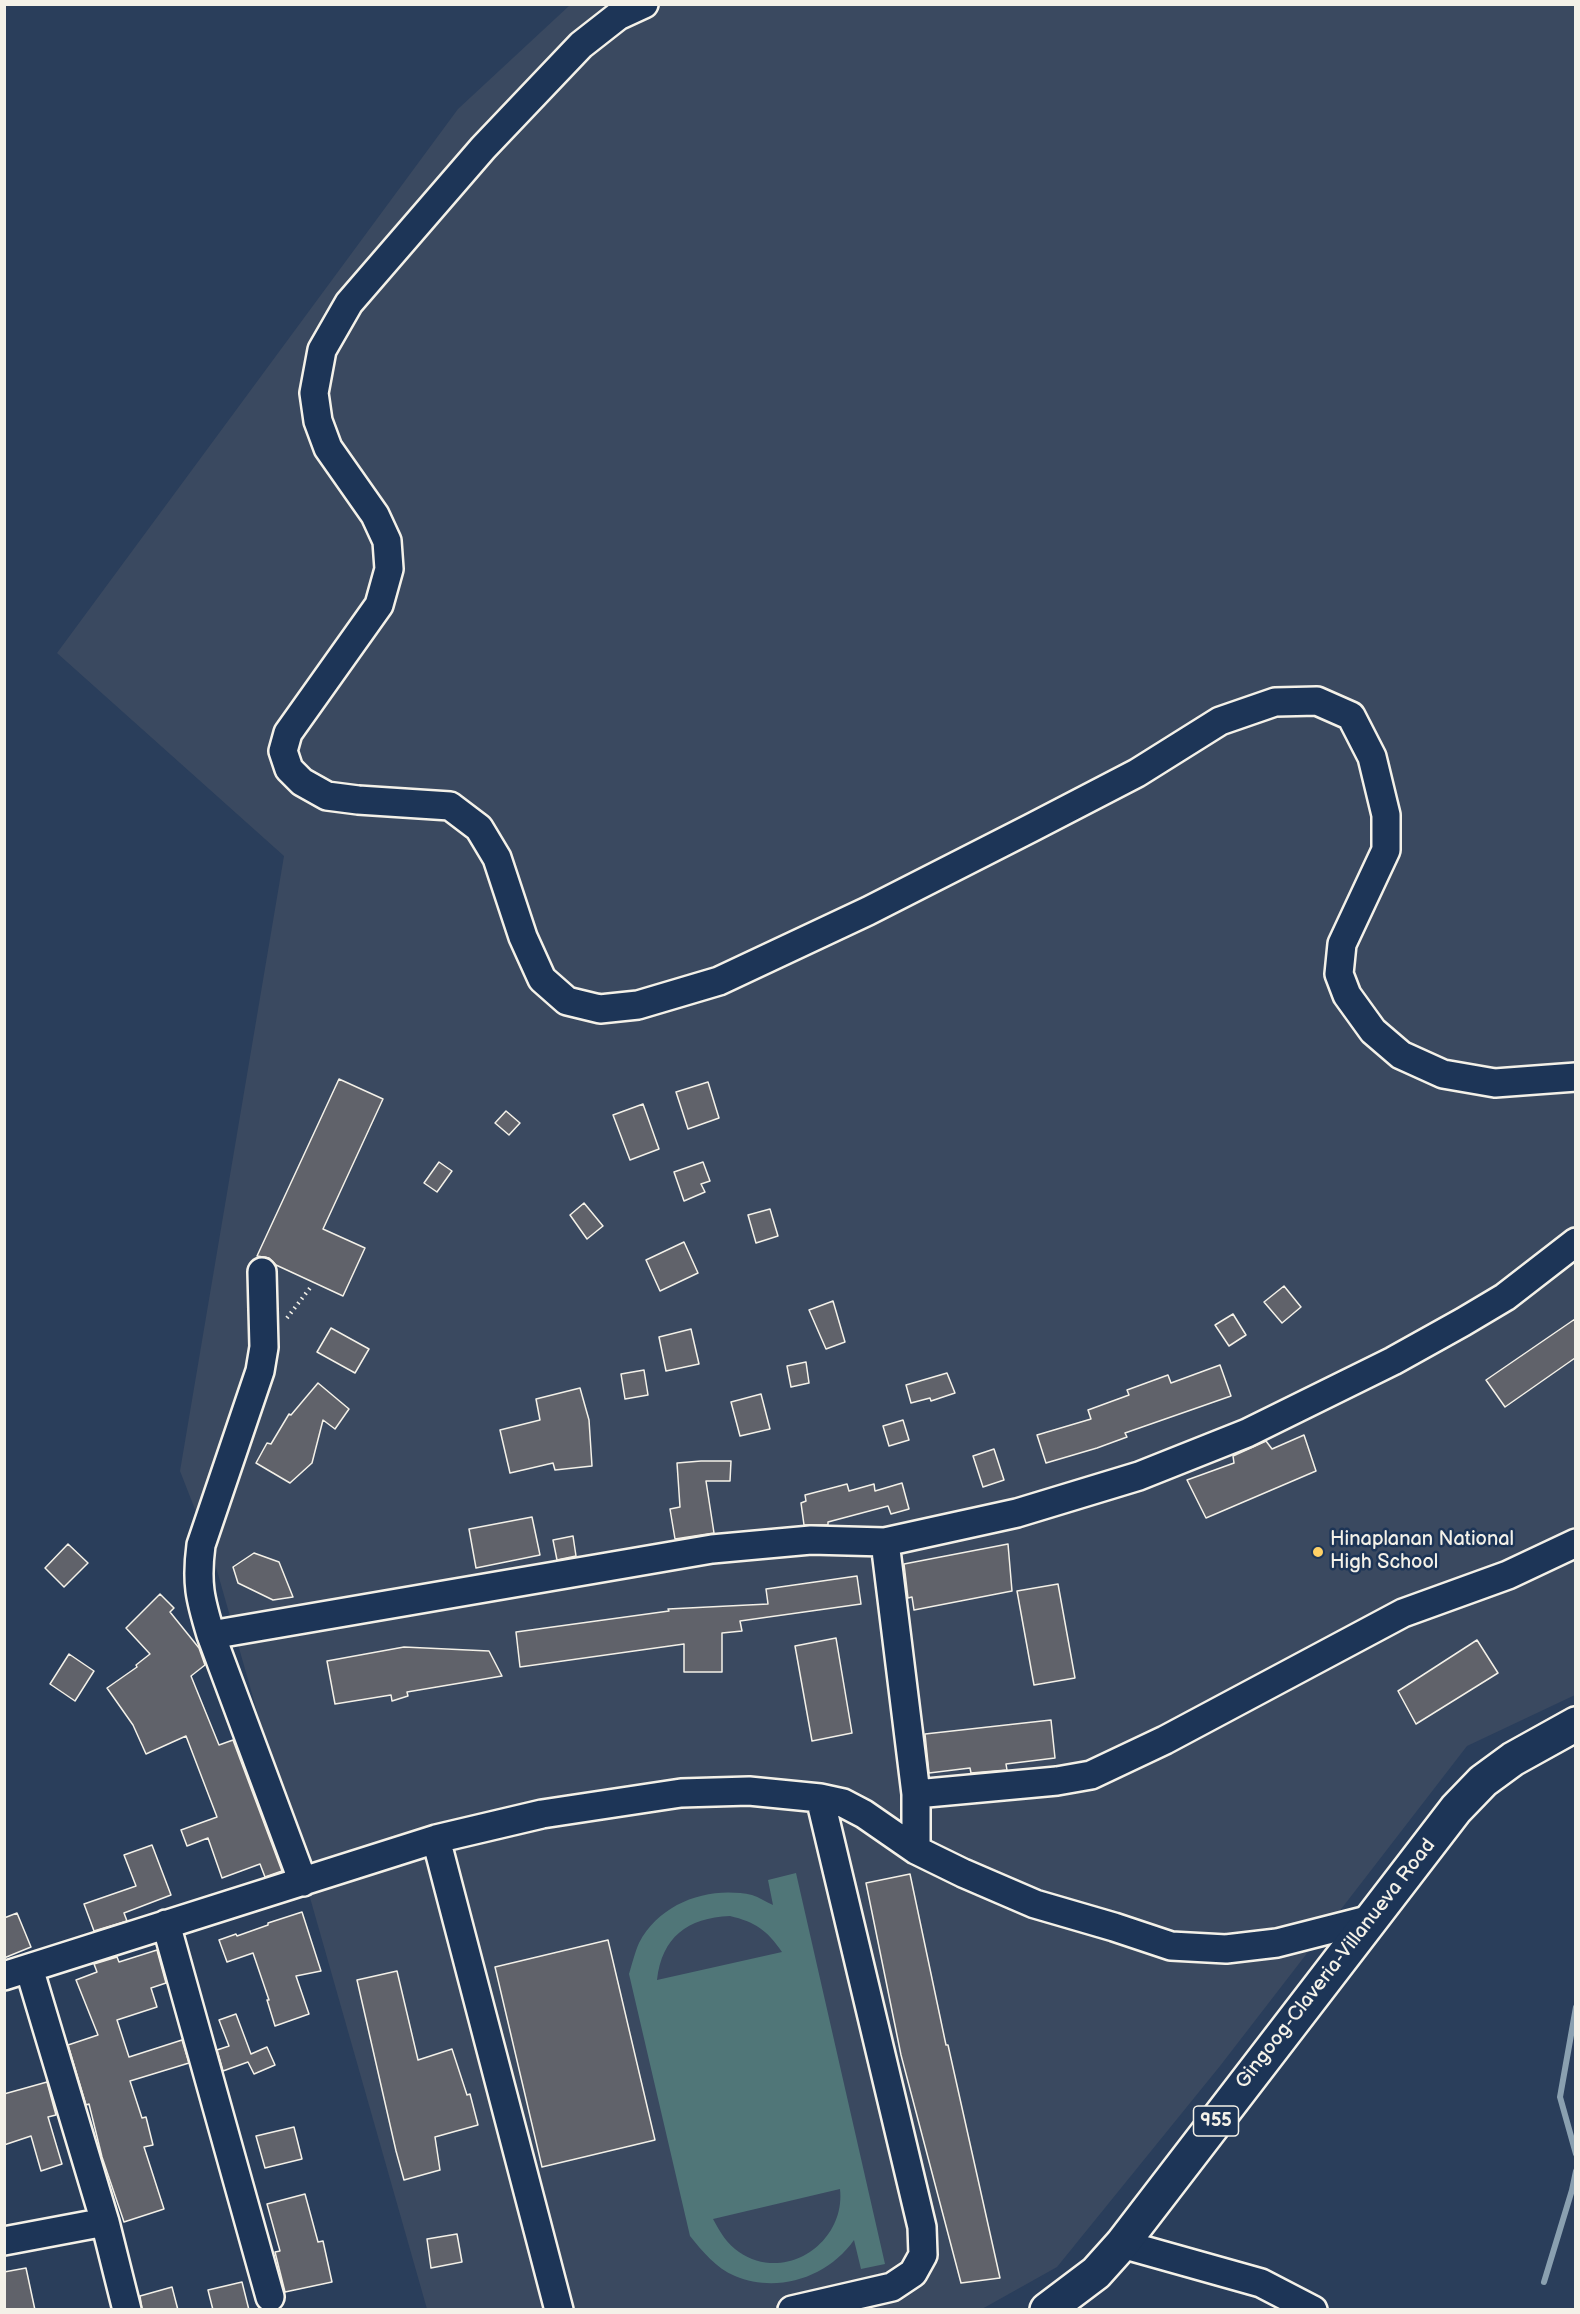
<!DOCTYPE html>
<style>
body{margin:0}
#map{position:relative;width:1580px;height:2314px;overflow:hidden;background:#2a3e5b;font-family:"Balsamiq Sans",sans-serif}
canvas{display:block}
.frame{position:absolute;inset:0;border:6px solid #f4f1e8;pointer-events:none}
</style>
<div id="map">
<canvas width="1580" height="2314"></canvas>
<div class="frame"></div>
</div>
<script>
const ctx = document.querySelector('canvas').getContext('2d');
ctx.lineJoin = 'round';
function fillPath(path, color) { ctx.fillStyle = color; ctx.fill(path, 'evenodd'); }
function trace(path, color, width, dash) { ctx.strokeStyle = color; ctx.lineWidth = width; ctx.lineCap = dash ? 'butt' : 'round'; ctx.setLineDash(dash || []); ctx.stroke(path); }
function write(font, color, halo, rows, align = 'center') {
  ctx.font = font + ' "Balsamiq Sans",sans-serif'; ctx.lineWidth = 5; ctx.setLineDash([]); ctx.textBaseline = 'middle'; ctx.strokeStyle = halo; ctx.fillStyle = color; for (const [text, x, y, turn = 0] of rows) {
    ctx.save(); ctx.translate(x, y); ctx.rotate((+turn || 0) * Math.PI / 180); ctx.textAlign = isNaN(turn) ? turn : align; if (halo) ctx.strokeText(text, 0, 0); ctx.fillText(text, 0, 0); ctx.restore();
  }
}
fillPath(new Path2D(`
 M570,5h1005v1690l-108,51 -247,320 -163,201 -75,42h-555l-215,-756 -32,-82 104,-615 -227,-203 401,-544z`), '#3a4960');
fillPath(new Path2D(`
 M796,1873l89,391 -24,5 -7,-29c-26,37 -76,54 -119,36 -19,-8 -32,-24 -45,-40l-61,-262c3,-10 6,-22 10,-31 22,-41 70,-57 113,-48 7,2 14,7 21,10l-5,-25zM730,1916c25,6 37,14 52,36l-125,28c5,-43 30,-62 73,-64zM840,2189c6,53 -54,95 -101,63 -12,-8 -19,-20 -26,-33z`), '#507678');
trace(new Path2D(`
 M1576,2007l-16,90 16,57
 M1544,2282l28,-92 4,-19`), '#8aa0b0', 6);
const building = new Path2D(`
 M339,1079l44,20 -60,130 42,19 -22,48 -67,-31 -7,-7 -12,-2z
 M708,1082l11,36 -31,11 -12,-37z
 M643,1104l16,45 -29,11 -17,-45z
 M506,1111l14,12 -11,12 -14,-12z
 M439,1162l13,9 -15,21 -13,-9z
 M703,1162l7,19 -9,3 4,8 -21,9 -10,-29z
 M584,1203l19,23 -16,13 -17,-24z
 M770,1209l8,27 -22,7 -8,-28z
 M684,1242l14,31 -38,18 -14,-31z
 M1284,1286l17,21 -19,16 -18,-21z
 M833,1301l12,41 -19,7 -17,-39z
 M1233,1314l13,21 -17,11 -14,-21z
 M1575,1319v39l-70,49 -19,-27z
 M331,1328l38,21 -14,24 -38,-21z
 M691,1329l8,35 -33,7 -7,-34z
 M806,1362l3,21 -18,4 -4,-21z
 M1220,1365l11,31 -106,37 2,4 -30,11 -51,15 -9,-28 54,-16 -3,-9 41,-15 -2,-5 41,-15 3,8z
 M644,1370l4,25 -23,4 -4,-25z
 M947,1373l8,20 -24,8 -1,-3 -19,5 -5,-18z
 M318,1383l31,26 -14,20 -12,-9 -11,43 -22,20 -34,-20 11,-20 4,1 18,-30 2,1z
 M580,1388l9,32 3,46 -37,4 -2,-7 -43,10 -10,-43 40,-10 -4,-21z
 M761,1394l9,35 -30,7 -9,-34z
 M903,1420l6,20 -20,6 -6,-20z
 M1304,1435l12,36 -110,47 -19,-38 47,-17 -1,-7 33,-15 6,8z
 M994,1449l10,31 -21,7 -10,-31z
 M701,1461h30l-1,20h-24l8,52 -39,6 -5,-30 10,-2 -3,-44z
 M902,1483l7,26 -18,5 -3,-8 -60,16v3h-24l-3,-22 5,-2 -1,-6 42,-11 2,7 25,-7 1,7z
 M532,1517l8,38 -64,13 -7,-39z
 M573,1536l3,20 -19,4 -4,-20z
 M68,1544l20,19 -24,24 -19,-19z
 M1008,1544l4,47 -98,19 -2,-13 -4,1 -4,-34z
 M254,1553l25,9 14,35 -20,3 -35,-17 -5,-16z
 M857,1576l4,28 -121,17 2,10 -20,2v39h-38v-28l-164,23 -4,-35 153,-21 -1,-2 100,-5 -2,-15z
 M1058,1584l17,94 -41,7 -17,-94z
 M160,1594l14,14 -4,4 29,36 6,17 -14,11 28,69 14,-5 49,131 -17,6 -5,-13 -38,14 -14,-40 -21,8 -6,-16 36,-13 -31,-81 -40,18 -13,-29 -26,-37 30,-21 -1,-2 14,-11 -24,-26z
 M836,1638l16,95 -40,8 -17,-95z
 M1477,1640l21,33 -82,51 -18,-33z
 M404,1647l85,4 13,25 -95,16 1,4 -16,5 -1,-6 -56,9 -8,-43z
 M69,1654l25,17 -19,30 -25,-17z
 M1051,1720l4,38 -49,6 1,6 -36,3 -1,-5 -41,5 -4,-39z
 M152,1845l19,50 -47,18 3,8 -33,10 -10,-27 52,-18 -12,-31z
 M910,1874l36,171h2l52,233 -39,5 -60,-228 -35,-172z
 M302,1912l19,59 -25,5 13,38 -34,12 -8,-26h2l-16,-47 -26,9 -8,-22 17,-6 1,2 31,-11v-2z
 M17,1913l14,34 -27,11v-40z
 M608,1940l47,200 -113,27 -47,-200z
 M157,1950l9,33 -15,5 6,19 -40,13 12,37 53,-17 7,23 -59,18 12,37 4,-1 7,28 -9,2 20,62 -40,13 -22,-65 -13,-53 -3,1 -18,-60 30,-10 -22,-55 21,-8 -3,-8 23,-7 2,5z
 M397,1971l21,89 34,-11 15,46 3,-1 8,31 -43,12 5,33 -36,10 -8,-29 -39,-171z
 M236,2014l15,40 16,-7 8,18 -21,9 -6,-12 -25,9 -6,-21 12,-4 -10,-26z
 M47,2082l9,33 -8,2 14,47 -21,7 -10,-35 -27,9v-51z
 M294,2127l8,32 -37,9 -9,-32z
 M305,2194l13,48 5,-1 9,41 -47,10 -10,-40 5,-1 -13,-47z
 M457,2234l5,28 -31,6 -4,-29z
 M26,2268l9,42h-31v-38z
 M242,2282l7,28h-36l-5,-20z
 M172,2287l6,23h-36l-2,-14z`);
fillPath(building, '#60626a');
trace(building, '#f4f1e8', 1.5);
const minor = new Path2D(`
 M644,4l-26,12 -37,29 -98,103 -134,155 -27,47 -8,43 4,28 10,27 47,67 12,26 2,28 -10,36 -91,128 -5,18 6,18 13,13 25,14 31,4 92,6 29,22 18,30 26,79 19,42 25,22 33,8 38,-4 81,-24 149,-70 163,-83 106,-55 83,-52 55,-19 42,-1 34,15 21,41 14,58v35l-44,94 -3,30 8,21 26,36 28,24 42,19 52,9 81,-6
 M262,1272l2,75 -4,24 -59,174c-5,38 -1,54 10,90l92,247
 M885,1542l31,252v56
 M211,1635l501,-86 99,-9 74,2 132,-29 122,-37 108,-43 146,-72 70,-39 42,-25 71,-55
 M916,1794l141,-13 34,-6 74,-35 238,-127 105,-38 68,-32
 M436,1839l123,471
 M166,1924l104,373
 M29,1968l76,254 22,88
 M4,1976l432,-137 106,-25 139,-21 68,-2 71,7 23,5 21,11 52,36 47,23 72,31 79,23 57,19 55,3 51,-6 94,-24
 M4,2241l101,-19
 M1122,2244l139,39 52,27
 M792,2310l100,-23 21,-14 10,-18 -1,-28 -102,-429`);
const major = new Path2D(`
 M1047,2310l49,-37 26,-29 334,-435 27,-28 30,-22 63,-35`);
trace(minor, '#f4f1e8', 32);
trace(major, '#f4f1e8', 38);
trace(new Path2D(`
 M287,1318l23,-30`), '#f4f1e8', 4, [1.5, 4.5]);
trace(minor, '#1d3557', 27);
trace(major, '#1d3557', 33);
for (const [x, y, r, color] of [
 [1318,1552,6,"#ffd166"]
]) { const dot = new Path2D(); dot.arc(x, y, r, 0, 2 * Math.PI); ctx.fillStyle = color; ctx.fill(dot); trace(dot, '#1d3557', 2); }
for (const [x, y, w] of [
 [1216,2121,45]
]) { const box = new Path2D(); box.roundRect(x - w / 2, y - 15, w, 30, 4.5); ctx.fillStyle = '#1d3557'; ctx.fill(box); trace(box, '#f4f1e8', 1.5); }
write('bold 18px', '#f4f1e8', null, [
 ["955",1216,2121]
]);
write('20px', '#f4f1e8', '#1d3557', [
 ["Hinaplanan National",1330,1540],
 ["High School",1330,1563]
], 'left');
write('20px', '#f4f1e8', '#1d3557', [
 ["Gingoog-Claveria-Villanueva Road",1336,1964,-52]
]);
</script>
